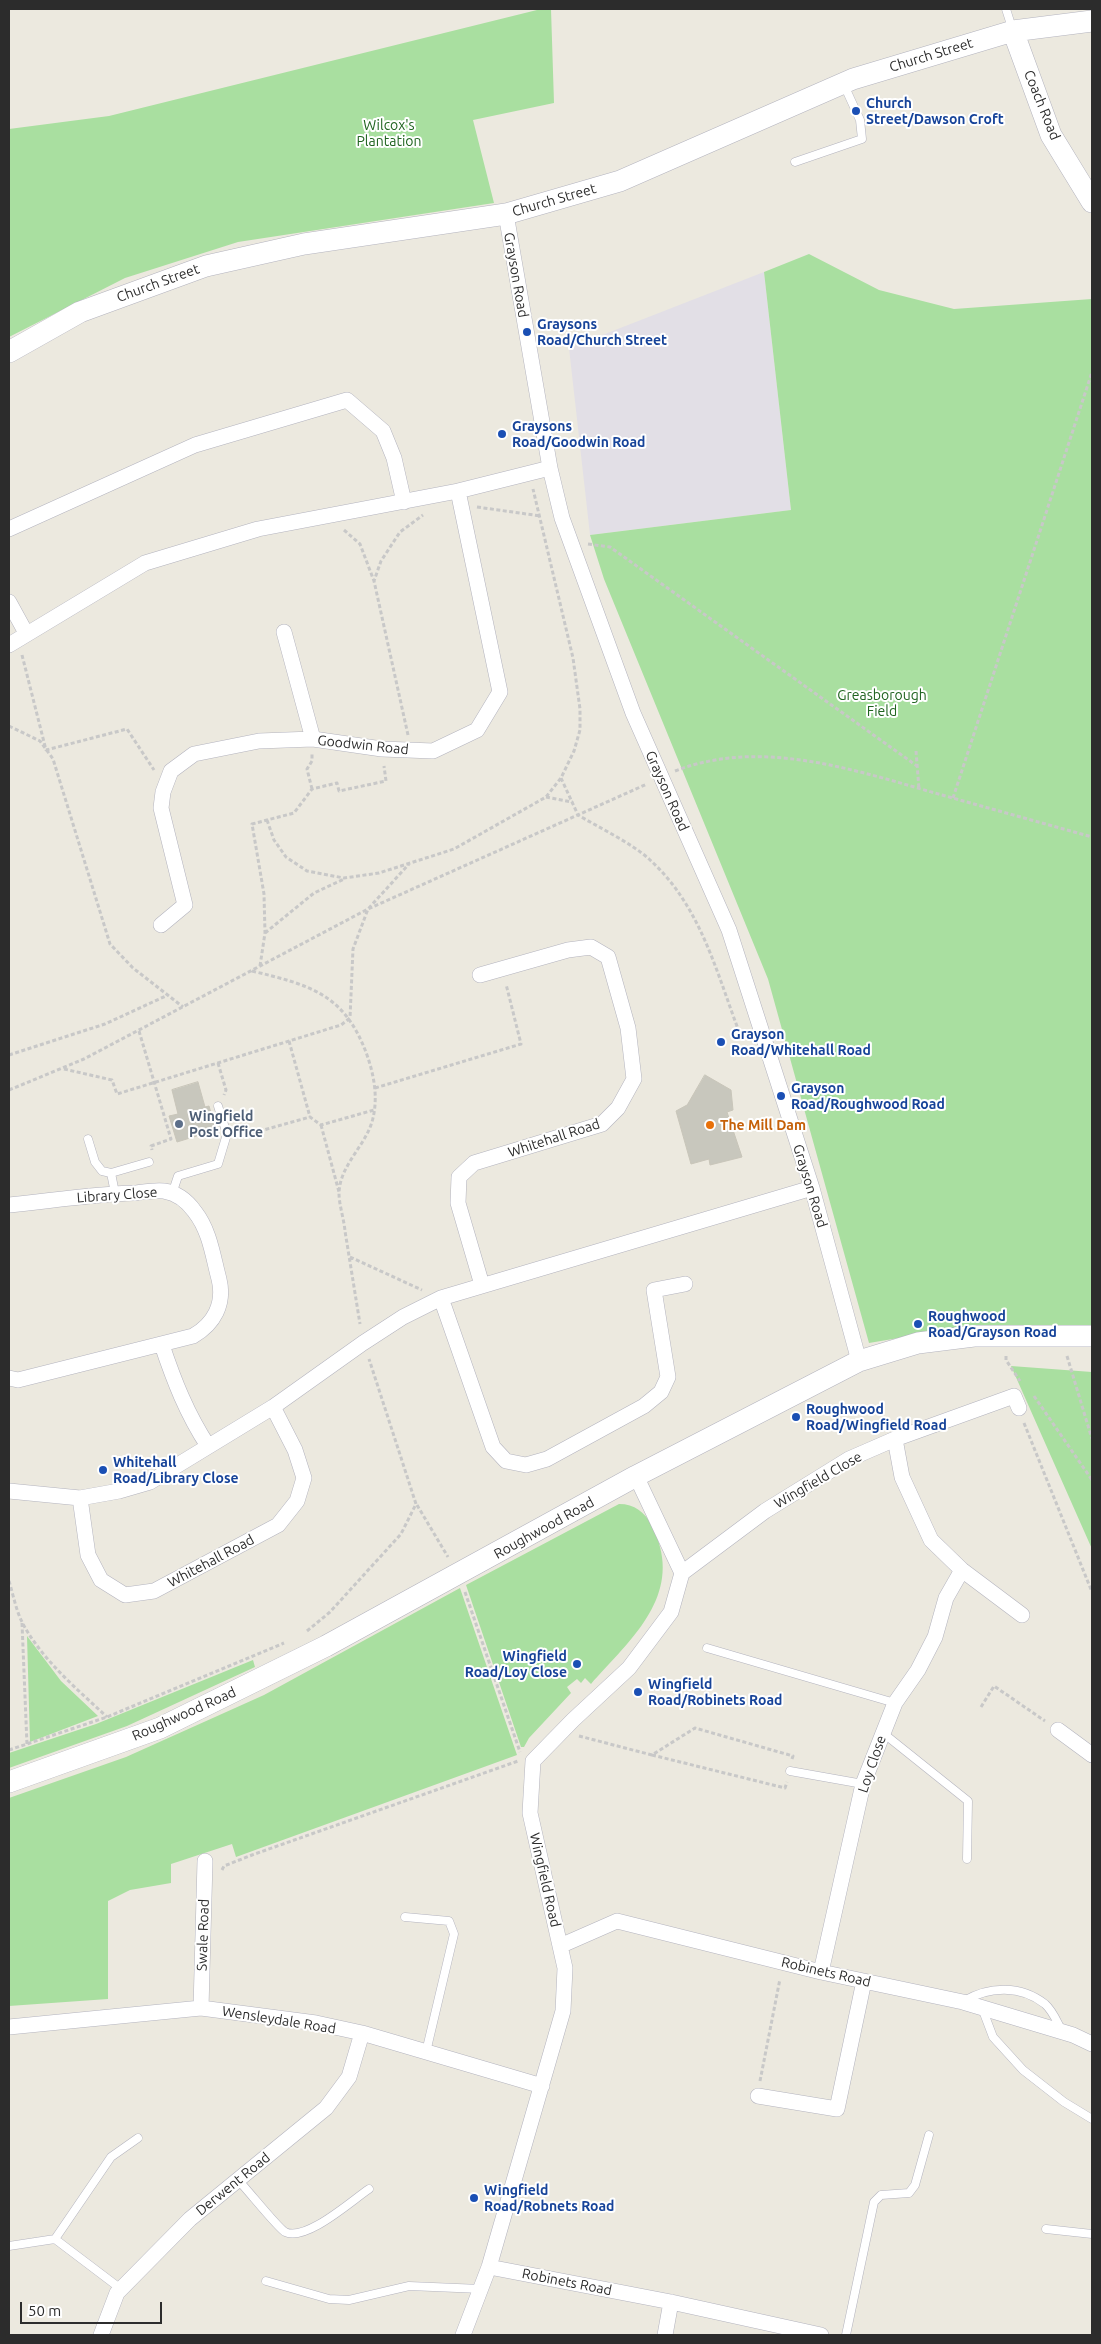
<!DOCTYPE html>
<style>
body{margin:0}
#map{position:relative;width:1101px;height:2344px;overflow:hidden;background:#ece9df;font-family:Ubuntu,sans-serif}
canvas{display:block}
.frame{position:absolute;inset:0;border:10px solid #2c2c2c;pointer-events:none}
.scale{position:absolute;left:20px;top:2302px;width:142px;height:22px;box-sizing:border-box;border:2px solid #2c2c2c;border-top:0;padding-left:6px;font-size:15px;line-height:18px;white-space:nowrap;color:#2c2c2c;-webkit-text-stroke:4px #fff;paint-order:stroke}
</style>
<div id="map">
<canvas width="1101" height="2344"></canvas>
<div class="frame"></div>
<div class="scale">50 m</div>
</div>
<script>
const ctx = document.querySelector('canvas').getContext('2d');
ctx.lineJoin = 'round';
function fillPath(path, color) { ctx.fillStyle = color; ctx.fill(path, 'evenodd'); }
function trace(path, color, width, dash) { ctx.strokeStyle = color; ctx.lineWidth = width; ctx.lineCap = dash ? 'butt' : 'round'; ctx.setLineDash(dash || []); ctx.stroke(path); }
function write(font, color, halo, rows, align = 'center') {
  ctx.font = font + ' Ubuntu,sans-serif'; ctx.lineWidth = 4; ctx.setLineDash([]); ctx.textBaseline = 'middle'; ctx.strokeStyle = halo; ctx.fillStyle = color; for (const [text, x, y, turn = 0] of rows) {
    ctx.save(); ctx.translate(x, y); ctx.rotate((+turn || 0) * Math.PI / 180); ctx.textAlign = isNaN(turn) ? turn : align; if (halo) ctx.strokeText(text, 0, 0); ctx.fillText(text, 0, 0); ctx.restore();
  }
}
fillPath(new Path2D(`
 M764,272l27,238 -201,25 -21,-187z`), '#e2dfe6');
fillPath(new Path2D(`
 M541,9h10l3,94 -81,17 21,83 -256,39 -113,36 -116,59v-208l100,-13z
 M809,254l70,36 75,19 138,-10v1028l-140,2 -83,14 -101,-364 -164,-400 -14,-44 201,-25 -27,-238z
 M1011,1366l81,6v177z
 M619,1504c16,0 25,8 33,21 5,7 6,15 8,22 15,57 -35,98 -69,137l-6,-6 -4,5 -4,-4 -10,8 4,6 -42,45 -5,9h-3l-55,-162z
 M460,1588l57,167 -281,102 -4,-13 -61,20v19l-41,7 -22,11v98l-99,7v-208l117,-41 138,-62z
 M27,1636l34,45 37,35 -68,26z
 M253,1660l2,7 -128,59 -118,42v-15l87,-29z`), '#a9dfa0');
const building = new Path2D(`
 M705,1075l26,15 2,20 -6,2 15,45 -32,8 -1,-6 -18,5 -15,-53 11,-6z
 M198,1082l7,25 4,-1 7,24 -39,12 -8,-26 9,-2 -6,-24z`);
fillPath(building, '#c8c7bd');
trace(building, '#c8c5b9', 1);
const lane = new Path2D(`
 M1006,9l7,22
 M795,162l67,-23 -2,-19 -16,-35
 M88,1139l7,23 7,9 9,2 4,20
 M111,1173l38,-11
 M172,1194l6,-18 40,-12 9,-30 -9,-28
 M707,1648l188,55
 M883,1733l85,68 -1,58
 M790,1771l73,13
 M405,1917l44,4 5,13 -28,118
 M964,2001c25,-15 57,-16 81,3 8,7 12,18 17,27
 M982,2008l11,29 30,33 41,32 28,17
 M238,2180c9,9 39,47 47,52 21,10 66,-31 84,-43
 M1046,2229l46,5
 M55,2239l56,-82 27,-19
 M9,2246l46,-7 66,50
 M266,2281l63,18 20,1 60,-14 72,3
 M846,2335l28,-133 7,-7 28,-2 6,-8 14,-50`);
const street = new Path2D(`
 M506,214l44,254 12,50 71,195 96,217 83,258 47,173
 M9,529l186,-84 152,-45 36,31 11,27 10,44
 M9,602l17,31
 M284,632l29,107
 M9,645l136,-82 113,-34 200,-38 92,-23
 M161,925l24,-20 -24,-97 2,-16 8,-21 23,-17 65,-13 54,-2 69,10 51,2 44,-21 23,-38 -42,-201
 M480,975l88,-25 23,-3 17,10 20,71 6,51 -16,29 -16,16 -128,39 -15,14 -1,26 24,82
 M9,1205c41,-4 83,-11 125,-12 9,-1 21,-3 30,-2 13,2 24,11 31,21 15,19 18,45 24,67 6,25 -5,45 -26,57l-175,44 -9,-2
 M441,1298l52,149 13,14 20,4 21,-6 97,-53 17,-14 7,-15 -14,-87 31,-6
 M162,1345c12,36 25,69 46,101
 M895,1439l7,38 29,63 31,30 60,45
 M9,1491l71,7 39,-7 31,-9 123,-75 90,-64 40,-26 38,-19 371,-110
 M80,1498l8,57 13,25 24,15 29,-4 124,-66 19,-24 7,-23 -9,-28 -22,-43
 M682,1573l83,-62 84,-52 46,-20 119,-43 5,12
 M1058,1730l34,25
 M560,1946l57,-25 204,51 142,30 110,33 19,9
 M821,1972l42,-188 32,-81 23,-33 17,-33 11,-39 16,-28
 M201,2008l4,-147
 M9,2027l192,-19 115,15 46,10 180,53
 M758,2096l79,13 27,-128
 M489,2267l182,35 150,33
 M101,2335l16,-42 73,-74 136,-111 23,-31 13,-44
 M463,2335l26,-68 74,-256 2,-43 -35,-155 3,-52 40,-41 56,-52 42,-56 11,-39 -46,-97
 M665,2335l6,-33`);
const secondary = new Path2D(`
 M1013,31l38,104 41,67
 M9,352l71,-40 126,-46 98,-22 202,-30 114,-33 233,-102 160,-48 79,-10
 M9,1782l151,-54 166,-82 310,-170 223,-115 59,-18 56,-7h118`);
trace(lane, '#b3b3be', 9);
trace(street, '#b3b3be', 16);
trace(secondary, '#b3b3be', 22);
trace(new Path2D(`
 M477,507l64,9
 M344,530l16,14 14,37
 M588,544l22,3 307,219
 M22,655l24,95 81,-21 27,41
 M9,726l31,15 13,18 57,185 23,24 50,39
 M408,735l-34,-154 7,-20 19,-29 23,-17
 M916,751l3,38
 M675,771c87,-34 182,0 267,24 50,14 100,28 150,42
 M561,778l11,24
 M312,789l-5,-20 5,-8v-7
 M546,797l26,5 6,13c20,12 55,29 71,44 50,45 66,108 89,170l6,9
 M953,798l139,-426
 M267,820l7,20 12,17 21,14 37,7 35,-5 75,-24 92,-52 15,-19 13,-27 6,-21v-21l-7,-51 -40,-169
 M265,933l49,-40 30,-14
 M260,966l5,-33 -1,-39 -12,-70 42,-11 18,-24 25,-6 2,8 47,-10 -2,-15
 M252,971c58,14 93,23 115,84 7,20 11,42 6,63 -6,27 -33,46 -34,75 0,12 5,26 6,38 5,31 10,62 15,93
 M139,1031l32,108 -20,7 1,4
 M289,1041l21,76
 M9,1055l96,-31 63,-29
 M218,1063l8,27 -2,5
 M64,1069l48,11 5,14 224,-69 9,-7 3,-69 15,-40 41,-45
 M375,1088l146,-44 -15,-60
 M9,1090l75,-31 284,-150 279,-125
 M321,1125l18,67
 M240,1134h9l61,-17 11,8 53,-15
 M350,1257l72,33
 M1006,1356v4l14,21
 M1067,1356l25,83
 M1034,1396l58,84
 M1024,1423l68,169
 M417,1505l31,52
 M9,1581c4,13 7,29 13,41 19,37 55,67 85,95
 M465,1592l55,160
 M22,1623l5,122
 M307,1631l23,-19 71,-78 15,-30 -47,-145
 M981,1707l13,-21 51,35
 M579,1736l73,19 43,-27 98,28 -1,3
 M9,1750l98,-33 177,-74
 M652,1755l133,33 2,-6
 M222,1870l2,-4 28,-11 266,-94
 M760,2081l20,-102`), '#c8c8c8', 3, [4, 2.5]);
trace(lane, '#fff', 8);
trace(street, '#fff', 15);
trace(secondary, '#fff', 21);
for (const [x, y, r, color] of [
 [856,111,5,"#1a4fb4"],
 [527,332,5,"#1a4fb4"],
 [502,434,5,"#1a4fb4"],
 [721,1042,5,"#1a4fb4"],
 [781,1096,5,"#1a4fb4"],
 [179,1124,5,"#5c6f8a"],
 [710,1125,5,"#e8710a"],
 [918,1324,5,"#1a4fb4"],
 [796,1417,5,"#1a4fb4"],
 [103,1470,5,"#1a4fb4"],
 [577,1664,5,"#1a4fb4"],
 [638,1692,5,"#1a4fb4"],
 [474,2198,5,"#1a4fb4"]
]) { const dot = new Path2D(); dot.arc(x, y, r, 0, 2 * Math.PI); ctx.fillStyle = color; ctx.fill(dot); trace(dot, '#fff', 2); }
write('14px', '#2c2c2c', '#fff', [
 ["Church Street",931,55,-17],
 ["Coach Road",1042,105,68],
 ["Church Street",554,200,-16],
 ["Grayson Road",516,275,80],
 ["Church Street",158,283,-20],
 ["Goodwin Road",363,745,6],
 ["Grayson Road",667,791,66],
 ["Whitehall Road",554,1138,-18],
 ["Grayson Road",810,1186,73],
 ["Library Close",117,1195,-4],
 ["Wingfield Close",818,1480,-30],
 ["Roughwood Road",544,1528,-29],
 ["Whitehall Road",211,1561,-28],
 ["Roughwood Road",184,1714,-24],
 ["Loy Close",872,1764,-71],
 ["Wingfield Road",545,1880,77],
 ["Swale Road",203,1935,-88],
 ["Robinets Road",826,1972,13],
 ["Wensleydale Road",279,2020,9],
 ["Derwent Road",233,2184,-39],
 ["Robinets Road",567,2282,11]
]);
write('bold 14px', '#164399', '#fff', [
 ["Church",866,103],
 ["Street/Dawson Croft",866,119],
 ["Graysons",537,324],
 ["Road/Church Street",537,340],
 ["Graysons",512,426],
 ["Road/Goodwin Road",512,442],
 ["Grayson",731,1034],
 ["Road/Whitehall Road",731,1050],
 ["Grayson",791,1088],
 ["Road/Roughwood Road",791,1104],
 ["Roughwood",928,1316],
 ["Road/Grayson Road",928,1332],
 ["Roughwood",806,1409],
 ["Road/Wingfield Road",806,1425],
 ["Whitehall",113,1462],
 ["Road/Library Close",113,1478],
 ["Wingfield",567,1656,"right"],
 ["Road/Loy Close",567,1672,"right"],
 ["Wingfield",648,1684],
 ["Road/Robinets Road",648,1700],
 ["Wingfield",484,2190],
 ["Road/Robnets Road",484,2206]
], 'left');
write('14px', '#206420', '#fff', [
 ["Wilcox's",389,125],
 ["Plantation",389,141],
 ["Greasborough",882,695],
 ["Field",882,711]
]);
write('bold 14px', '#4e5e75', '#fff', [
 ["Wingfield",189,1116],
 ["Post Office",189,1132]
], 'left');
write('bold 14px', '#c56008', '#fff', [
 ["The Mill Dam",720,1125]
], 'left');
</script>
